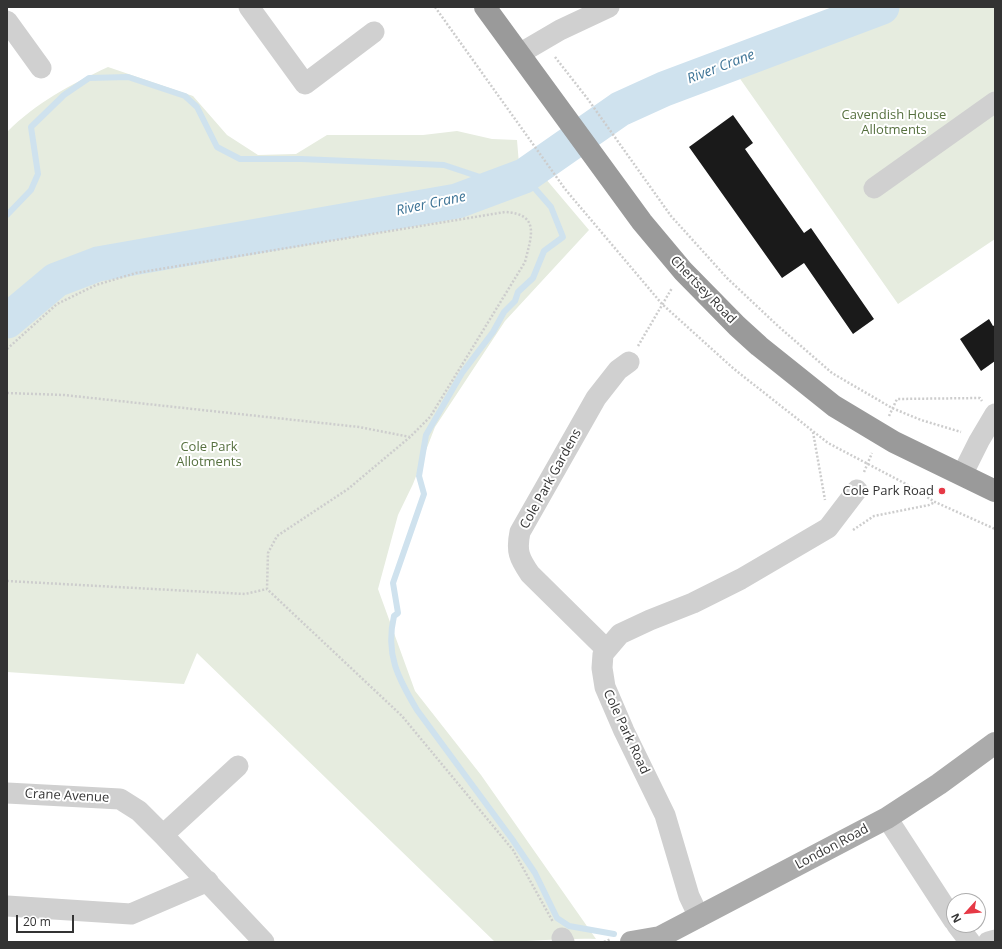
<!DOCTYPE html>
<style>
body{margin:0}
#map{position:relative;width:1002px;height:949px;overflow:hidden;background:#fff;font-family:"Open Sans",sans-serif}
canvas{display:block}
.frame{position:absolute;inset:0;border:8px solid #333;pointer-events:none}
.north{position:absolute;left:946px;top:893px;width:40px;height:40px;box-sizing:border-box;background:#fff;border:1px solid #adadad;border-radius:50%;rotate:243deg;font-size:11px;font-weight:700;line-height:16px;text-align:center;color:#333}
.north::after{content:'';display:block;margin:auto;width:14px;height:18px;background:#e63946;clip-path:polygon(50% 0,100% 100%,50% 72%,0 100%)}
.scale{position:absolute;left:16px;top:915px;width:58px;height:18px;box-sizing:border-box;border:2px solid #333;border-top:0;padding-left:5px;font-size:12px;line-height:14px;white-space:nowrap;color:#333;-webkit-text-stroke:3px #fff;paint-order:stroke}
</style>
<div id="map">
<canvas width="1002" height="949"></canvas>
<div class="frame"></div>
<div class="north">N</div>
<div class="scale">20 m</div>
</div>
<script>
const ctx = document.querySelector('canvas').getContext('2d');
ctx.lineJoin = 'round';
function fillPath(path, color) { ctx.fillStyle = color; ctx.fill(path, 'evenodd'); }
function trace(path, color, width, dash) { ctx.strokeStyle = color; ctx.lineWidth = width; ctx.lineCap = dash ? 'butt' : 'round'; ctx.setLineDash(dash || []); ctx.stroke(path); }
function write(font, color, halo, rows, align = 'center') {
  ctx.font = font + ' "Open Sans",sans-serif'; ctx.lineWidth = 4; ctx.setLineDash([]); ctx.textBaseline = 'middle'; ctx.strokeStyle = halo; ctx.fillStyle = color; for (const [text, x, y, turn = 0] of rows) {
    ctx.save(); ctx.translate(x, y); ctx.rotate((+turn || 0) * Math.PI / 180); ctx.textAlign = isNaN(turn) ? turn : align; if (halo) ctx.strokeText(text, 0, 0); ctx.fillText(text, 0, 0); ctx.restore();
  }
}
fillPath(new Path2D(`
 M831,7h164v232l-97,65 -162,-231 96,-36 -5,-3 -2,-16z
 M108,67l85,29 34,39 31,20 38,-1 31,-19h96l34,-4 35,8 25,1 4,48 24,-10 44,52 -84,91 -70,106 -22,57 -15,31 -20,74 37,102 66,84 115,164c-34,-1 -67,3 -101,3l-298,-289 -13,31 -177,-12v-342l45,-36 48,-21 268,-45 92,-18 -147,6 -177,30 -58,17 -23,-1 -48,42v-172c30,-30 63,-47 101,-65z`), '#e6ecdf');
trace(new Path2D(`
 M524,176l27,31 12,30 -19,14 -11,27 -15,14 -3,9 -11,11 -11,20 -31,41 -36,62 -7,41 5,18 -31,89 5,30 -4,3c-9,38 4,62 23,94l95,129 23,34 22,45 12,8 45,8
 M7,215l24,-25 7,-16 -7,-47 33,-32 25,-17 39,-1 57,19 12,11 20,40 23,12h61l143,6 36,12 14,10`), '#cfe2ee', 6);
trace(new Path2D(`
 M7,321l49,-41 42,-16 359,-63 67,-25 96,-67 44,-20 218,-82`), '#cfe2ee', 35);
fillPath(new Path2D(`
 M733,115l20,28 -8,6 59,84 7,-5 63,91 -21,15 -49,-71 -22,15 -93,-131z
 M989,319l4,7 2,-1v36l-14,10 -21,-32z`), '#1a1a1a');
trace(new Path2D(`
 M435,7l130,182 97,115 72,65 94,74 78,41 29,18 60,27
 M555,57l32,41 84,118 56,62 51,48 54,47 60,35 29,12 40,12
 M638,346l34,-58
 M7,349l50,-45 39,-19 40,-12 369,-61c36,2 26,25 20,50l-95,155 -20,20 -62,52 -71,47 -9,17 -1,36 135,127 111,134 40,72
 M7,393l57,2 295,32 51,10
 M889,416l8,-17 83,-1 2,3
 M813,432l12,68
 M864,472l8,-19
 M853,530l21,-14 55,-11 6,-3
 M7,581l238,13 22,-5
 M604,942l7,-3`), '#cdcdcd', 2.5, [2, 2]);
trace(new Path2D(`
 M249,7l56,77 69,-52
 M7,21l34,47
 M519,54l41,-24 49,-23
 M874,188l121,-86
 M962,475l17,-34 16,-27
 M606,649l-76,-75c-11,-16 -14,-23 -10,-42l76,-134 22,-28 11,-8
 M7,793l113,6 19,12 24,24 75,-69
 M887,818l67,103
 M163,835l101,107
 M7,906l124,8 77,-33
 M699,917l-10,-21 -24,-81 -41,-84 -19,-44 -3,-19 1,-14 17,-20 30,-14 43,-17 48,-24 87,-51 29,-38
 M957,925l13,17
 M562,938l2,4
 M988,942l7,-2`), '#d0d0d0', 21);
trace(new Path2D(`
 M631,942l29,-5 227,-119 52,-34 56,-41`), '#ababab', 22);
trace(new Path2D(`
 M485,7l157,215 41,49 54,55 22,20 75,60 60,36 101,49`), '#9a9a9a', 22);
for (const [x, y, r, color] of [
 [942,491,4,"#e63946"]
]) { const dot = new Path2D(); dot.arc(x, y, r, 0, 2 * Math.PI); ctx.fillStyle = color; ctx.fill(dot); trace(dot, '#fff', 1.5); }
write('13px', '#56703f', '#fff', [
 ["Cavendish House",894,115],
 ["Allotments",894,130],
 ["Cole Park",209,447],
 ["Allotments",209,462]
]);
write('13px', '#333', '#fff', [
 ["Chertsey Road",703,290,46],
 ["Cole Park Gardens",551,479,-61],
 ["Cole Park Road",626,732,65],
 ["Crane Avenue",67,796,3],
 ["London Road",832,847,-28]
]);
write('13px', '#333', '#fff', [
 ["Cole Park Road",934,491]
], 'right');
write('italic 14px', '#3f7597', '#fff', [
 ["River Crane",721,67,-21],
 ["River Crane",431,204,-12]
]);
</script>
